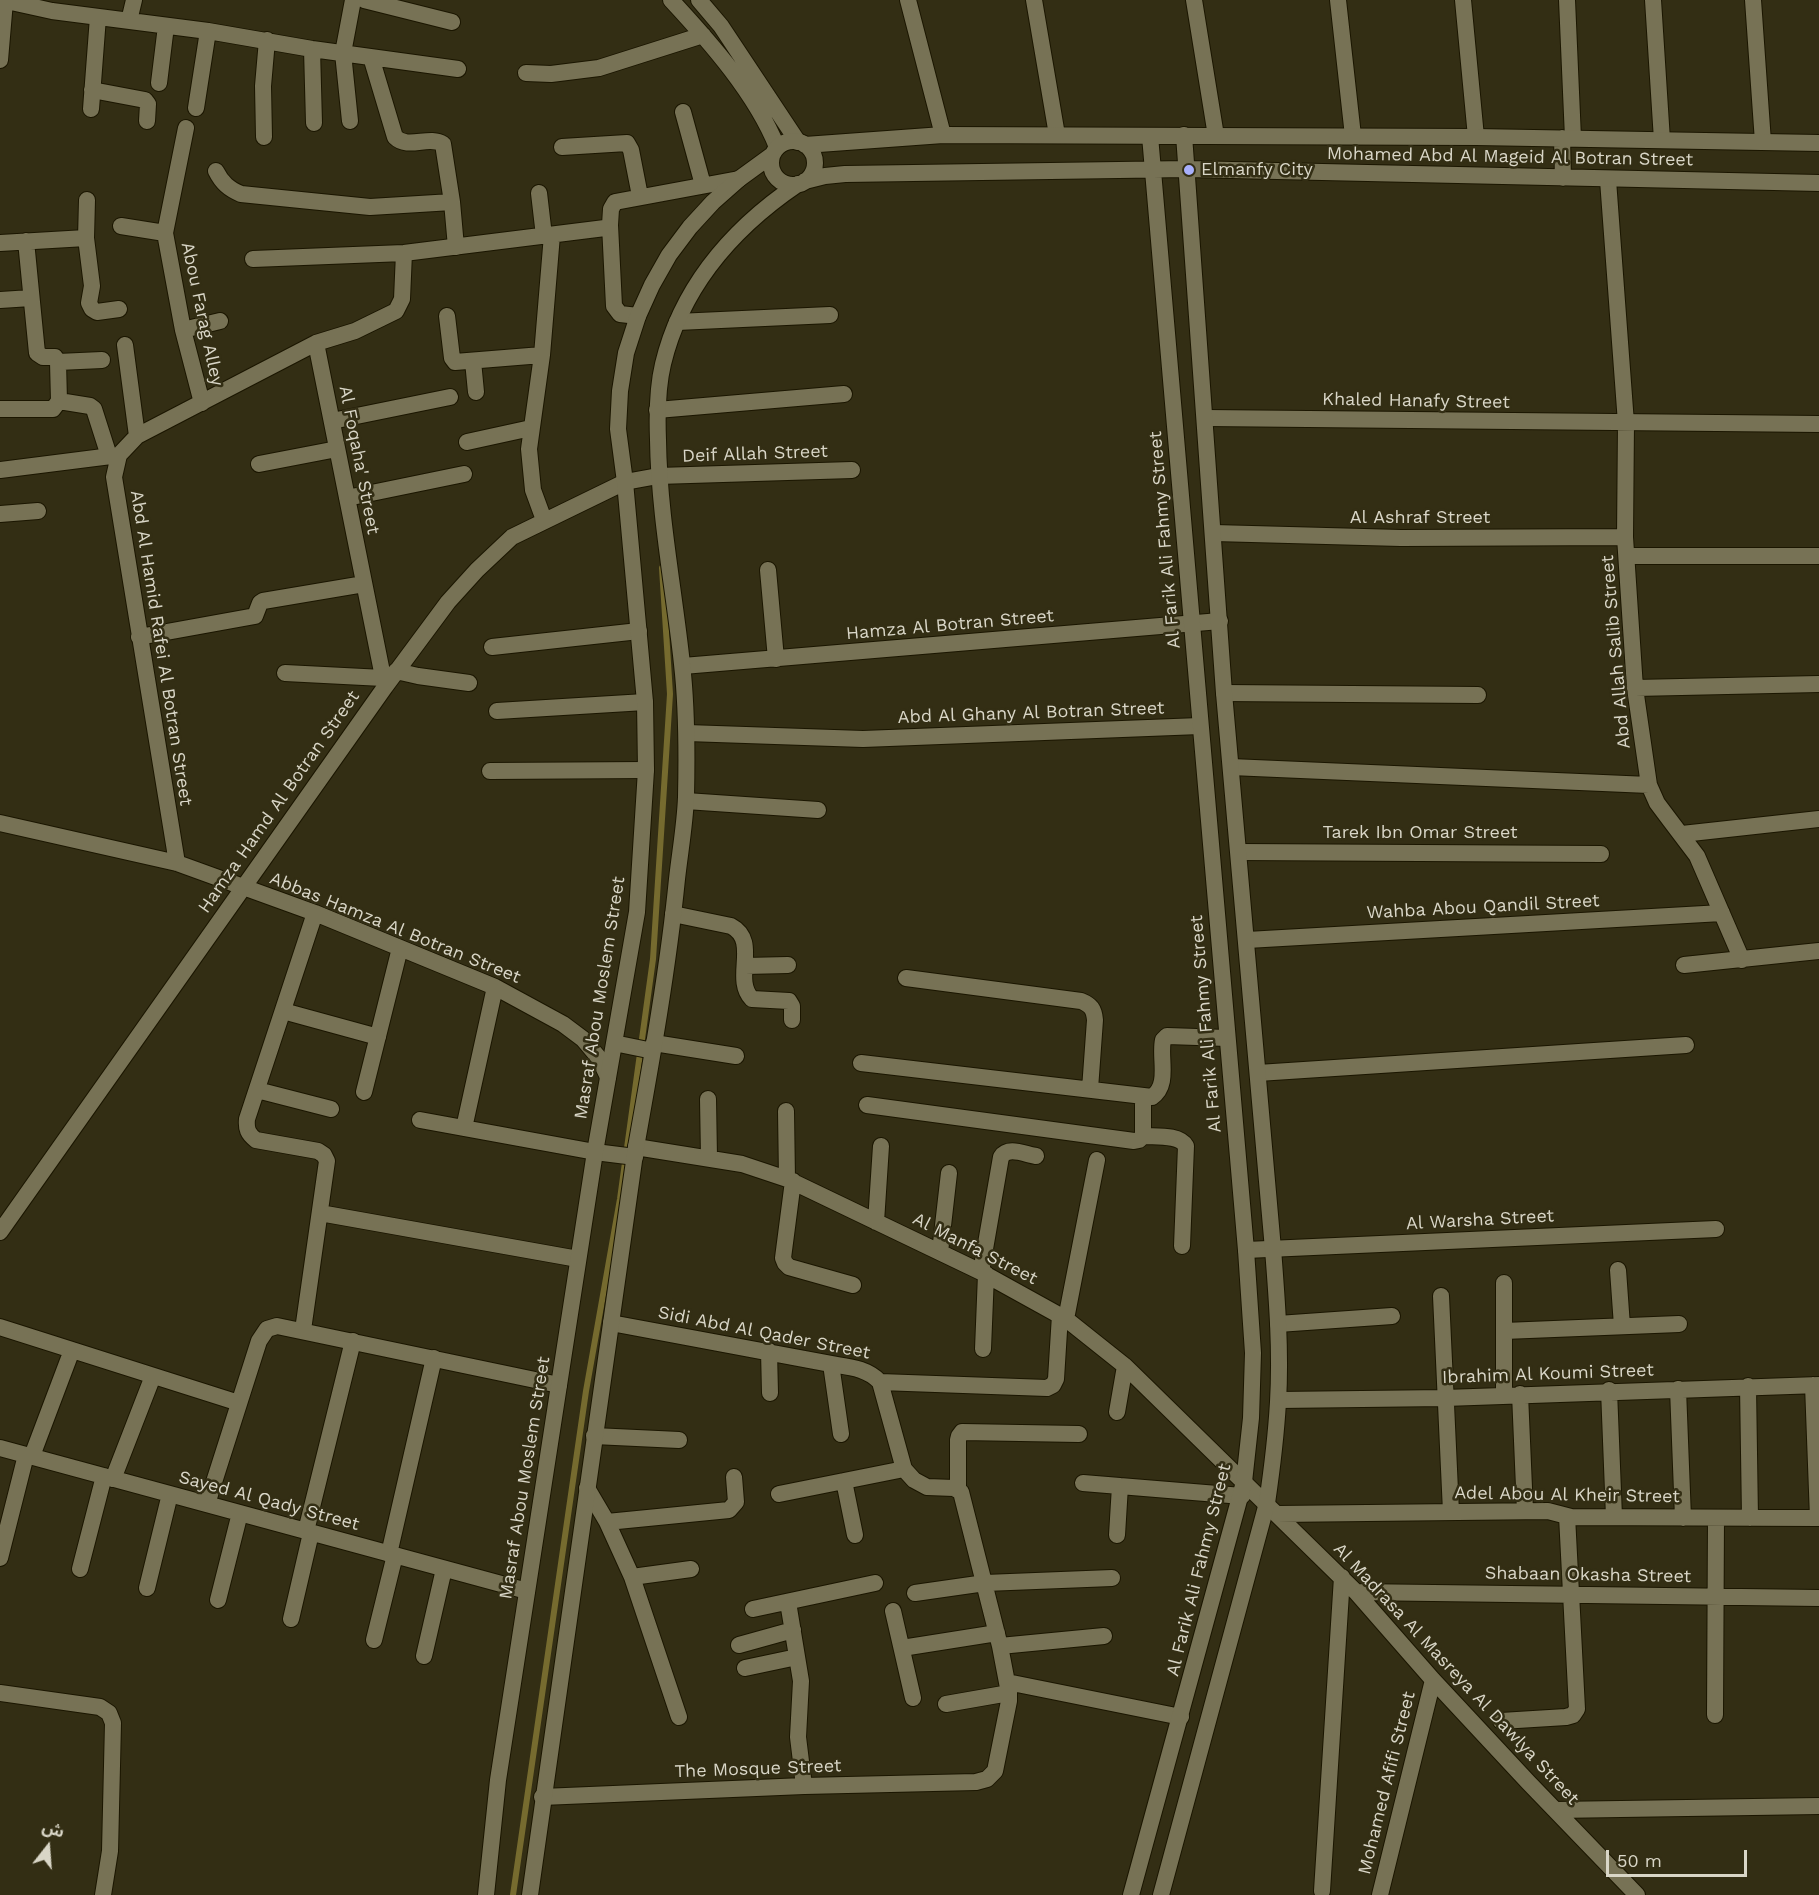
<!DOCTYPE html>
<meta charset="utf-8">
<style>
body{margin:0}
#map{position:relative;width:1819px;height:1895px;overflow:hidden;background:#332e14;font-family:"Work Sans","Noto Sans Arabic",sans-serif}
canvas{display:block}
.north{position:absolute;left:18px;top:1817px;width:60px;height:60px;-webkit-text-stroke:4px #332e14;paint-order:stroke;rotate:17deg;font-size:16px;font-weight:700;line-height:24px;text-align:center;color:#d9d6c7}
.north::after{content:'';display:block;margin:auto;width:21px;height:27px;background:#d9d6c7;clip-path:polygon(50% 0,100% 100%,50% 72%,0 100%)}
.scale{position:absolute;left:1606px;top:1850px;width:141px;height:27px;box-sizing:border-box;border:3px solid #d9d6c7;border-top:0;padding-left:8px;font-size:18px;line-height:21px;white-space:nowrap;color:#d9d6c7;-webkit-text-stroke:4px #332e14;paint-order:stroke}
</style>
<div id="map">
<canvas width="1819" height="1895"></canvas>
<div class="north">ش</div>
<div class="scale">50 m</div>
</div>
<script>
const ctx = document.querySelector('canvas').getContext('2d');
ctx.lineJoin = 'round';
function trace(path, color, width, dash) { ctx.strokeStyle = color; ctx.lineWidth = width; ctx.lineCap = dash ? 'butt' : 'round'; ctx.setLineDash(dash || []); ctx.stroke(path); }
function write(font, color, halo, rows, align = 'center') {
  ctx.font = font + ' "Work Sans",sans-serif'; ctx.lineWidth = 5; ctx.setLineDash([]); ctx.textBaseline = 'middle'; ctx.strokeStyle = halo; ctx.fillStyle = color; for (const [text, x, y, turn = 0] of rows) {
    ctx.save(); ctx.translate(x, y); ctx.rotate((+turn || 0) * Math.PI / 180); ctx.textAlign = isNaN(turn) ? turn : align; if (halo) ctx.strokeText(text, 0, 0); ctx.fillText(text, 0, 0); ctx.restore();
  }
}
trace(new Path2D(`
 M513,1895l73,-504 34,-192 33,-240 17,-265 -8,-126`), '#766b2f', 6);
const minor = new Path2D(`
 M2,0l50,11 156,20 104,18 146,20
 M364,0l88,22
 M671,0c39,42 85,94 106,147
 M699,0l22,26 77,116
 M908,0l35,135
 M1034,0l23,135
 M1194,0l22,136
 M1338,0l15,136
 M1463,0l13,137
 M1567,0l6,138
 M1653,0l9,140
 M1753,0l10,142
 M129,21l5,-21
 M312,49l2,74
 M371,57l24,80c13,13 34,-2 48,7l9,58 4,45
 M0,60l5,-59
 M526,73l25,1 48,-6 104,-33
 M159,83l7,-57
 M92,90l53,10 3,4 -1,17
 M196,108l12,-77
 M91,109l7,-92
 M683,112l20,73
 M350,121l-7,-68 10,-53
 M264,137l-1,-51 4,-46
 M562,147l65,-4 4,7 9,46
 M216,171c6,12 13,18 25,23l129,13 82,-5
 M1608,180l18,243 -1,114 10,151 14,97 8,18 12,16 28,37 45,104
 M539,193l5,43
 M87,200l-1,38 6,48 -3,17 3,6 5,3 22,-3
 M610,225l4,81 6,8 18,2
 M121,226l44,7 18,97 19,73
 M165,233l21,-105
 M26,241l11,112 6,4h12l3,5
 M0,243l86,-5
 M253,259l151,-6 201,-25 5,-3 1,-16 4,-7 124,-23
 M0,300l31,-2
 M447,316l5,42 3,4 87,-7
 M677,322l153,-7
 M183,330l37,-9
 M316,343l69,344
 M125,345l12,91
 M473,361l3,31
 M58,362l44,-2
 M58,362l1,39
 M59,401l31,5 4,3 15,47
 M0,409h53l6,-8
 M657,410l187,-16
 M1206,418l613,6
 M332,421l118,-24
 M467,442l64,-14
 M259,464l78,-15
 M0,470l119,-15
 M347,498l117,-24
 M0,514l38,-3
 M544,520l-11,-30 -4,-41 13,-94 10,-120
 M1214,533l187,5 224,-1
 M1627,556h192
 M768,570l8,89
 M139,637l116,-21 5,-13 3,-2 101,-17
 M492,647l147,-16
 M683,666l537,-45
 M396,671l22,5 51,7
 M285,673l98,5
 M1635,688l184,-4
 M1224,693l254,2
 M497,711l148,-9
 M687,733l176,6 337,-13
 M1231,767l418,18
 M490,771l156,-1
 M686,801l132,9
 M0,823l177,40 138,50 180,74 68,37 20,15 16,19 9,19
 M1682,834l137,-15
 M1239,852l362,2
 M177,863l-63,-386 5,-22 18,-19 179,-93 39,-12 41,-20 6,-12 2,-46
 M673,914l58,12c29,15 1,53 21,73l37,2 3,5v14
 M1247,940l475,-27
 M1684,965l135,-14
 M745,966l43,-1
 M906,978l175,23c10,4 13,8 14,19l-5,69
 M283,1011l95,26
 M654,1043l82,13
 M861,1063l291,34c18,-12 7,-39 11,-57l4,-4 60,2
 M1258,1073l428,-28
 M257,1090l74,19
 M364,1092l36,-144
 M708,1099l1,58
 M867,1105l267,36 5,-1 4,-4v-40
 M786,1111l1,68
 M420,1120l175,32 40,5
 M464,1128l31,-141
 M1143,1136c13,1 36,-2 43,10l-4,100
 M636,1147l106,17 45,15 194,93 85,47 59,47 231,226 77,88 95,102 109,113
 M793,1181l-10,77 2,5 4,4 64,18
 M320,1213l258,46
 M876,1222l5,-76
 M0,1232l385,-545 63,-85 29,-32 35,-33 113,-55 33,-6 194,-6
 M1246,1250l470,-21
 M940,1252l9,-79
 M1618,1270l4,56
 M981,1272l20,-115c7,-11 23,-3 35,-1
 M1504,1283v112
 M1441,1296l10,216
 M1066,1319l31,-159
 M1278,1324l114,-8
 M0,1327l239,76
 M303,1330l24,-169 -3,-6 -6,-4 -62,-11c-8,-6 -10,-11 -9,-21l68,-206
 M1504,1331l175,-7
 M983,1349l3,-75
 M769,1351l1,42
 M831,1364l10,70
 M880,1382l167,6 6,-3 3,-6 4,-64
 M1813,1385l5,133
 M1748,1386l2,132
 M1678,1389l5,129
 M1609,1390l5,127
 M1520,1394l5,117
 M1279,1400l166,-2 374,-13
 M1117,1412l8,-46
 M594,1436l85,4
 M0,1448l527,143
 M32,1456l40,-106
 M113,1479l40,-103
 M844,1481l11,54
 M1083,1483l159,13
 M587,1488l20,34 25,55 47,140
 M958,1489v-49l1,-4 3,-4 117,2
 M779,1494l125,-25
 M207,1504l52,-163 8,-12 10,-3 282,59
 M1277,1514l271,-3 23,6 248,1
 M607,1522l122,-12 7,-8 -2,-25
 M306,1531l47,-190
 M1117,1535l3,-49
 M389,1554l45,-196
 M0,1558l26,-103
 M80,1569l24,-93
 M632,1577l59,-8
 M147,1588l23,-94
 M1356,1592l463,6
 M915,1593l70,-10 127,-5
 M218,1600l22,-87
 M788,1602l13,79 -3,56 6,49
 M753,1609l122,-26
 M893,1611l20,87
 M291,1619l20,-86
 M374,1640l21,-85
 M739,1645l54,-15
 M1000,1646l104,-10
 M902,1648l95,-15
 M424,1656l20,-87
 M745,1668l52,-11
 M1007,1682l174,35
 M0,1693l100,14 9,6 4,10 -3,128 -7,44
 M946,1704l63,-11
 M1715,1715l1,-197
 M1501,1721l65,-4 7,-2 4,-6 -10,-193
 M542,1797l262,-11 172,-4 11,-3 8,-8 14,-70v-8l-9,-47 -39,-154 -7,-4 -27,-1 -13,-7 -10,-11 -24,-87c-13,-14 -31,-15 -49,-18l-220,-41
 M1555,1810l264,-4
 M1322,1891l20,-314
 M1380,1895l53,-215`);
const tertiary = new Path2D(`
 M1562,138l1,40
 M771 163a22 22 0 1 1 44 0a22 22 0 1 1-44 0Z
 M805,145l138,-10 533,2 343,6
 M805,181l20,-5 20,-2 342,-5 632,14
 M614,1043l39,8
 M486,1895l12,-115 97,-628 42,-240 9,-142 -1,-68 -20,-220 -7,-53 2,-38 6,-38 12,-37 14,-31 17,-30 21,-28 23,-25 26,-23 33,-24
 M530,1895l106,-748c16,-89 32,-178 41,-268 3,-27 8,-55 9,-82 1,-44 1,-89 -4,-133 -8,-75 -23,-149 -24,-224 -1,-26 -1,-51 5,-76 19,-79 70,-136 135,-180
 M1131,1895l113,-413 7,-64 2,-65 -7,-103 -96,-1114
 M1161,1895l106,-392c5,-34 9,-67 11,-101 3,-51 -1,-102 -5,-153l-49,-556 -40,-558`);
trace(minor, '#1b1600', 18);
trace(tertiary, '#1b1600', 18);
trace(minor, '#777255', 16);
trace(tertiary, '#777255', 16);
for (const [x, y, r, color] of [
 [1189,170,6,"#a8b0fc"]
]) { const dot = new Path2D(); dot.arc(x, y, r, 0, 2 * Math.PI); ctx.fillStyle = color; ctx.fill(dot); trace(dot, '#332e14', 2); }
write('18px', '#d9d6c7', '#332e14', [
 ["Mohamed Abd Al Mageid Al Botran Street",1510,157,1],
 ["Abou Farag Alley",202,314,78],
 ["Khaled Hanafy Street",1416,401,1],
 ["Deif Allah Street",755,454,-2],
 ["Al Foqaha' Street",359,460,79],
 ["Al Ashraf Street",1420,518],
 ["Al Farik Ali Fahmy Street",1165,540,-95],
 ["Hamza Al Botran Street",950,625,-5],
 ["Abd Al Hamid Rafei Al Botran Street",161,648,81],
 ["Abd Allah Salib Street",1616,652,-95],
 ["Abd Al Ghany Al Botran Street",1031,713,-2],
 ["Hamza Hamd Al Botran Street",279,802,-55],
 ["Tarek Ibn Omar Street",1420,833],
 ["Wahba Abou Qandil Street",1483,907,-3],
 ["Abbas Hamza Al Botran Street",395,928,22],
 ["Masraf Abou Moslem Street",600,998,-81],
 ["Al Farik Ali Fahmy Street",1206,1024,-95],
 ["Al Warsha Street",1480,1220,-3],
 ["Al Manfa Street",975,1249,27],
 ["Sidi Abd Al Qader Street",764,1333,11],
 ["Ibrahim Al Koumi Street",1548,1374,-2],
 ["Masraf Abou Moslem Street",525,1478,-81],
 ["Adel Abou Al Kheir Street",1567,1495,1],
 ["Sayed Al Qady Street",269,1501,15],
 ["Al Farik Ali Fahmy Street",1199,1570,-76],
 ["Shabaan Okasha Street",1588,1575,1],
 ["Al Madrasa Al Masreya Al Dawlya Street",1456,1674,47],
 ["The Mosque Street",758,1769,-2],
 ["Mohamed Afifi Street",1387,1783,-76]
]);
write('18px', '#d9d6c7', '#332e14', [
 ["Elmanfy City",1201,170]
], 'left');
</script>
